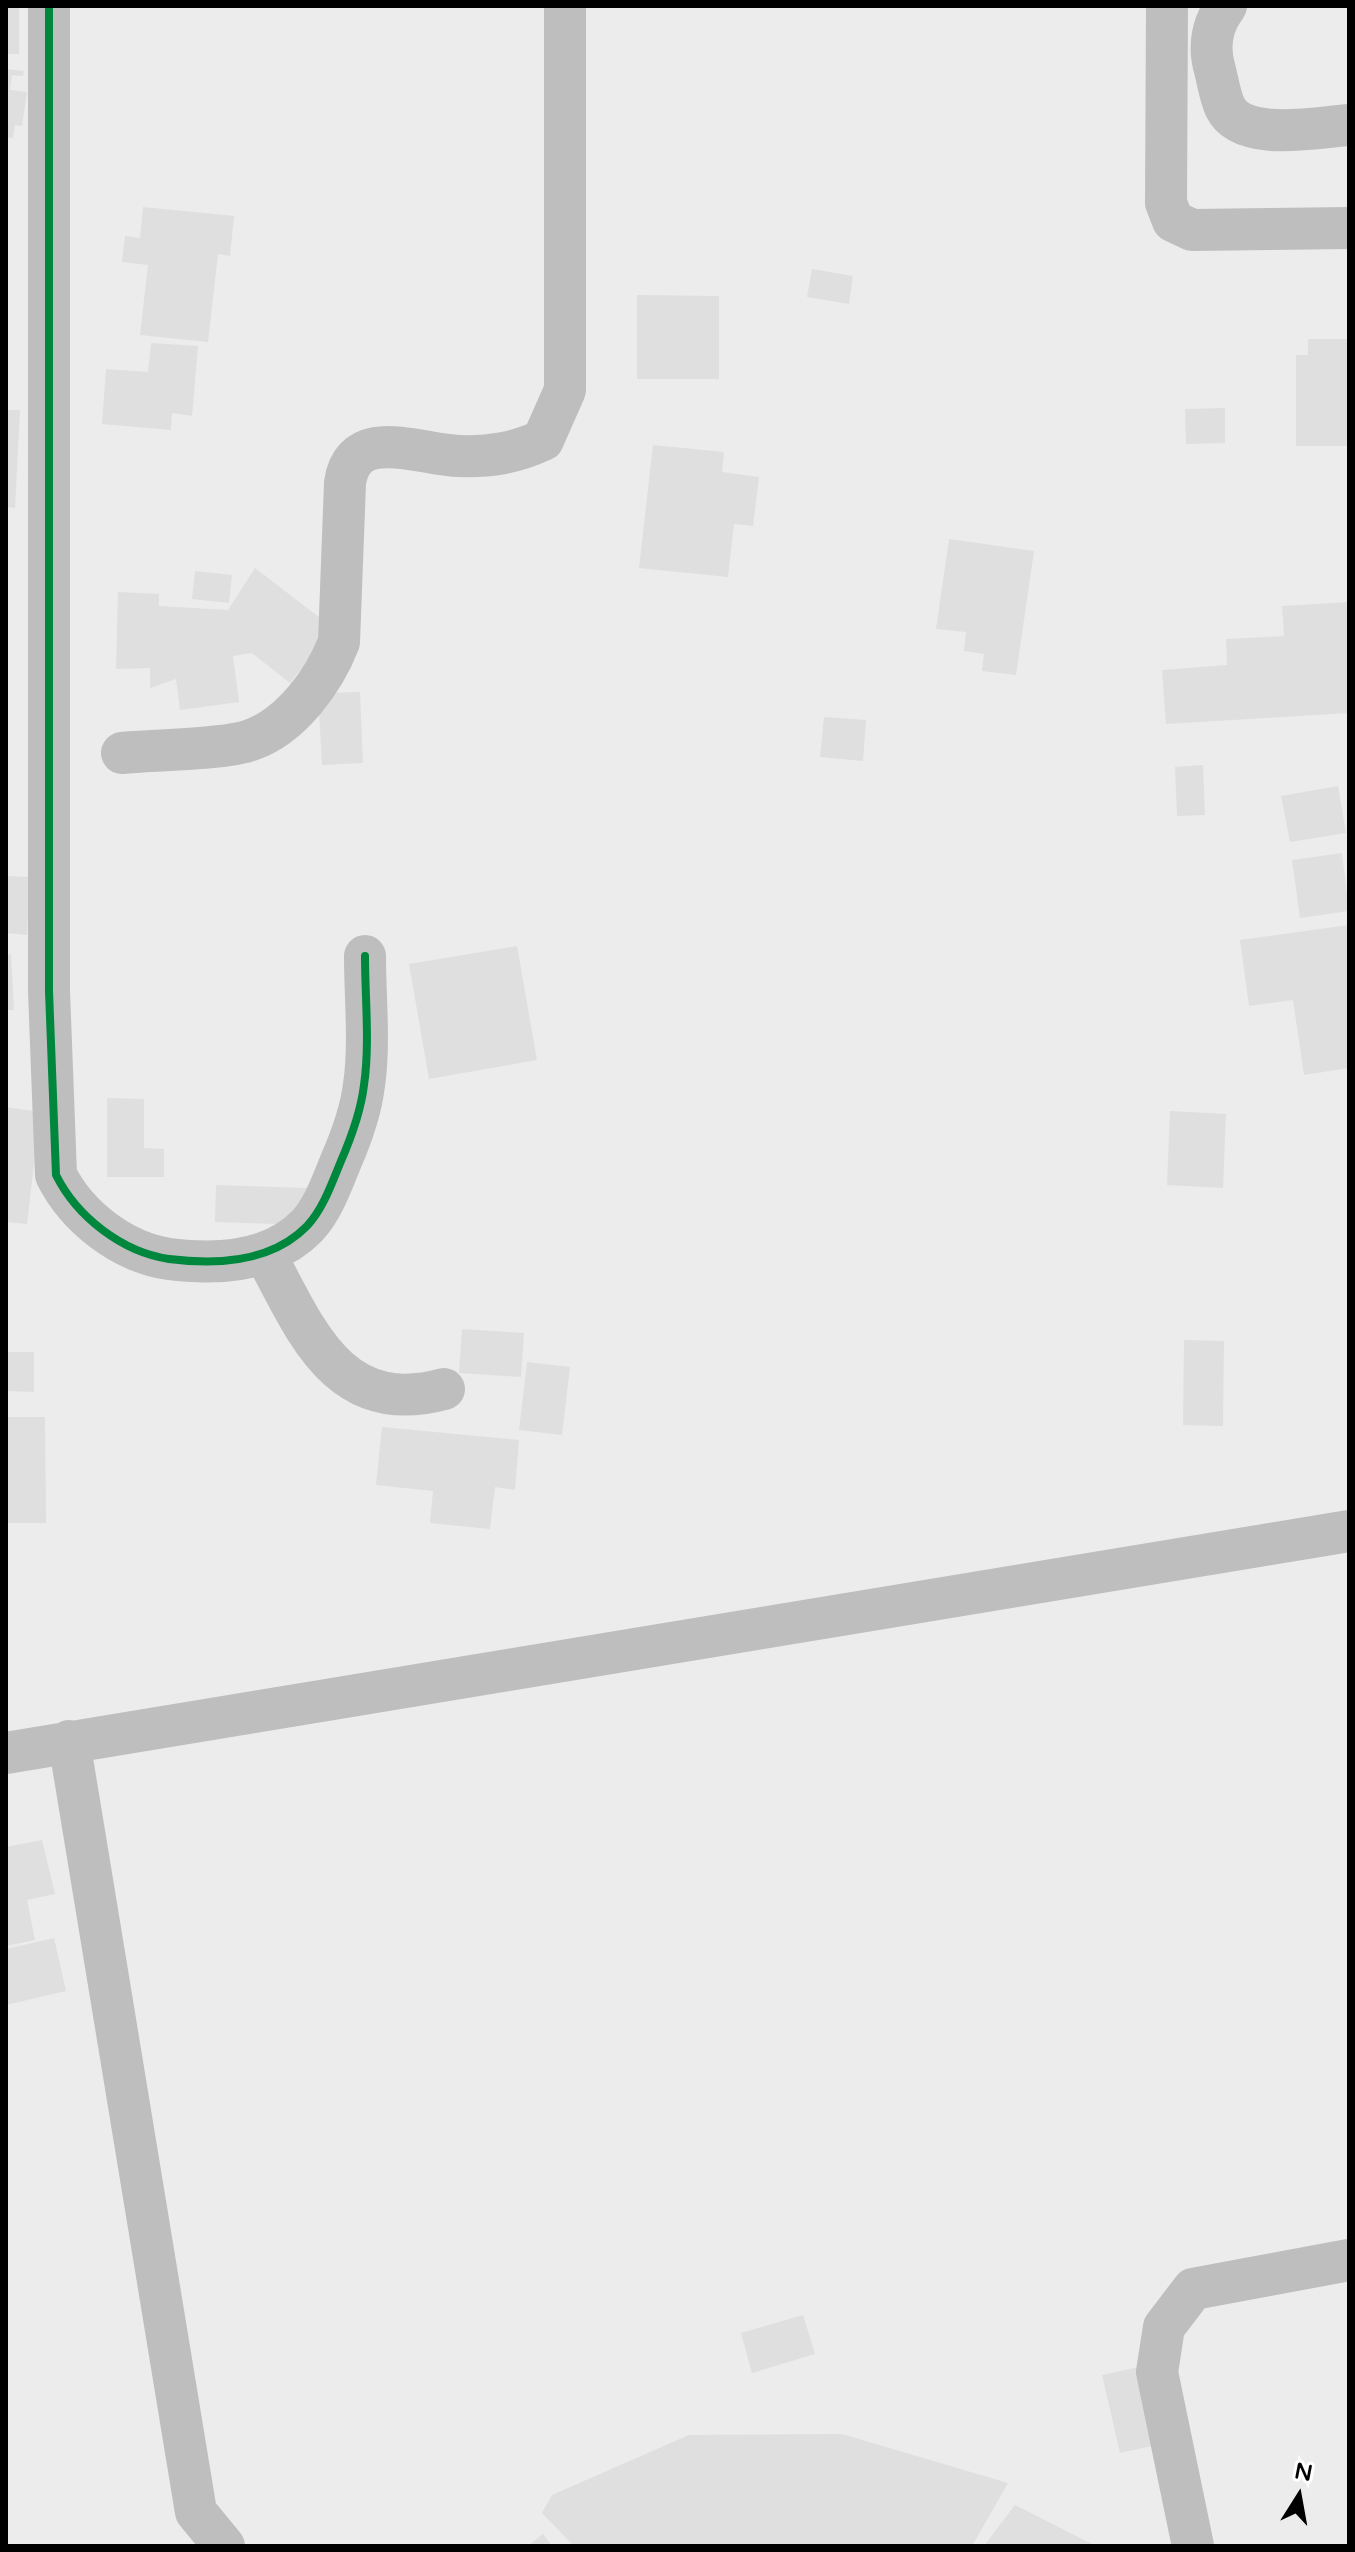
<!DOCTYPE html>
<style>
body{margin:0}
#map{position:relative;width:1355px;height:2552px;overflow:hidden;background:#fff;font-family:"Varela Round",sans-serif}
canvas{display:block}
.frame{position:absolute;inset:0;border:8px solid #000;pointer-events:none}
.north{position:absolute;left:1259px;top:2456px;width:80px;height:80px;-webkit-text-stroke:6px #fff;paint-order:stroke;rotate:11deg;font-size:22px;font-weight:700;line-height:32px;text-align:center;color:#000}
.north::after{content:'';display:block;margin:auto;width:28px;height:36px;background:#000;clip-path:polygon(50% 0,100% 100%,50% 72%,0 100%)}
</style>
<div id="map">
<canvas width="1355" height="2552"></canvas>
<div class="frame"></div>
<div class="north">N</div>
</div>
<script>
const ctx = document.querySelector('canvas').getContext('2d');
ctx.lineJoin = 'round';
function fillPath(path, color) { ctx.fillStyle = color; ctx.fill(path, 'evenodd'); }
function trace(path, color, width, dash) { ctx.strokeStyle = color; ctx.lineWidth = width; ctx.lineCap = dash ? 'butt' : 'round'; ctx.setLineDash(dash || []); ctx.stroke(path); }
fillPath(new Path2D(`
 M6,6h1343v2540h-1343z`), '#ececec');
fillPath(new Path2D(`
 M6,6h13v48h-13z
 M6,69l18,2 -1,5 -11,-1 -2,15 17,2 -5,34 -7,-1 -2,13 -7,-1z
 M143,207l91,9 -4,40 -12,-2 -10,88 -68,-7 8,-70 -26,-3 3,-26 15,2z
 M812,269l41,7 -4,28 -42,-7z
 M637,295l82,1v83h-82z
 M1308,339h41v107h-53v-91h12z
 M151,343l47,3 -6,70 -20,-3 -1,17 -69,-6 4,-55 42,3z
 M1225,408v35l-39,1 -1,-35z
 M6,410h14l-5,98 -9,-1z
 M653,445l71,7 -2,20 37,5 -6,49 -19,-2 -6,53 -89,-9z
 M949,539l85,12 -18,124 -34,-4 2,-17 -20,-3 2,-19 -30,-3z
 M255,568l78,60 -43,55 -38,-30 -19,3 6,46 -59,8 -4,-31 -26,9v-20l-34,1 2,-77 41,2v12l69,4z
 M195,571l37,4 -3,28 -37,-4z
 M1349,602v111l-183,11 -4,-54 65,-5 -1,-26 58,-3 -2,-30z
 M360,692l3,71 -41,2 -4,-72z
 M824,717l42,3 -3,41 -43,-4z
 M1203,765l2,50 -28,1 -2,-49z
 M1338,786l8,47 -56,9 -9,-46z
 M1342,853l7,58 -49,7 -8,-58z
 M6,876l24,1 -3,58 -21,-2z
 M1349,925v143l-45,7 -11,-75 -44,6 -9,-66z
 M517,946l20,114 -108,19 -20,-115z
 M11,954l3,56h-8v-55z
 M107,1098l37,1v49l20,1v28h-57z
 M6,1107l34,5 -13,112 -21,-2z
 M1170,1111l56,3 -3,74 -56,-3z
 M216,1185l91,3 -1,37 -91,-3z
 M462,1329l62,4 -3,44 -62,-4z
 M1184,1340l40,1 -1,85 -40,-1z
 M6,1352h28v40l-28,-1z
 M527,1362l43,5 -8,68 -43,-5z
 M6,1417h39l1,106h-40z
 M382,1427l137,13 -4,50 -20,-3 -5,42 -60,-6 3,-32 -57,-6z
 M42,1840l13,54 -28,6 8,40 -29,6v-99z
 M54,1938l12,53 -60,14v-56z
 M803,2315l12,39 -63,19 -11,-40z
 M1148,2365l18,78 -46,10 -18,-78z
 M842,2434l166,49 -36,63h-398l-32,-33 10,-18 137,-60z
 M1015,2505l81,41h-112z
 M543,2534l9,12h-24z`), '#dfdfdf');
trace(new Path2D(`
 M49,6v985l7,184c21,42 66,77 113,84 47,6 102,4 138,-33 16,-17 25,-43 34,-65 10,-23 20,-51 23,-76 6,-41 1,-87 1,-129
 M1167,6l-1,197 7,18 19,9 157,-2
 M1226,6c-14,18 -18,41 -11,64 3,12 5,26 10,37 17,36 93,20 124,18
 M122,753c31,-3 102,-3 129,-13 40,-14 73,-59 88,-98l6,-159c8,-59 75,-28 114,-27 32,1 56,-3 84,-16l22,-50v-384
 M265,1254c41,76 73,164 179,135
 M69,1741l127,771 28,34
 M6,1753l1343,-222
 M1193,2546l-36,-174 7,-45 29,-38 156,-29`), '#bebebe', 42);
trace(new Path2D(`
 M49,6v985l7,184c21,42 66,77 113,84 47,6 102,4 138,-33 16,-17 25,-43 34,-65 10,-23 20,-51 23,-76 6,-41 1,-87 1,-129`), '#00873e', 8);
</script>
